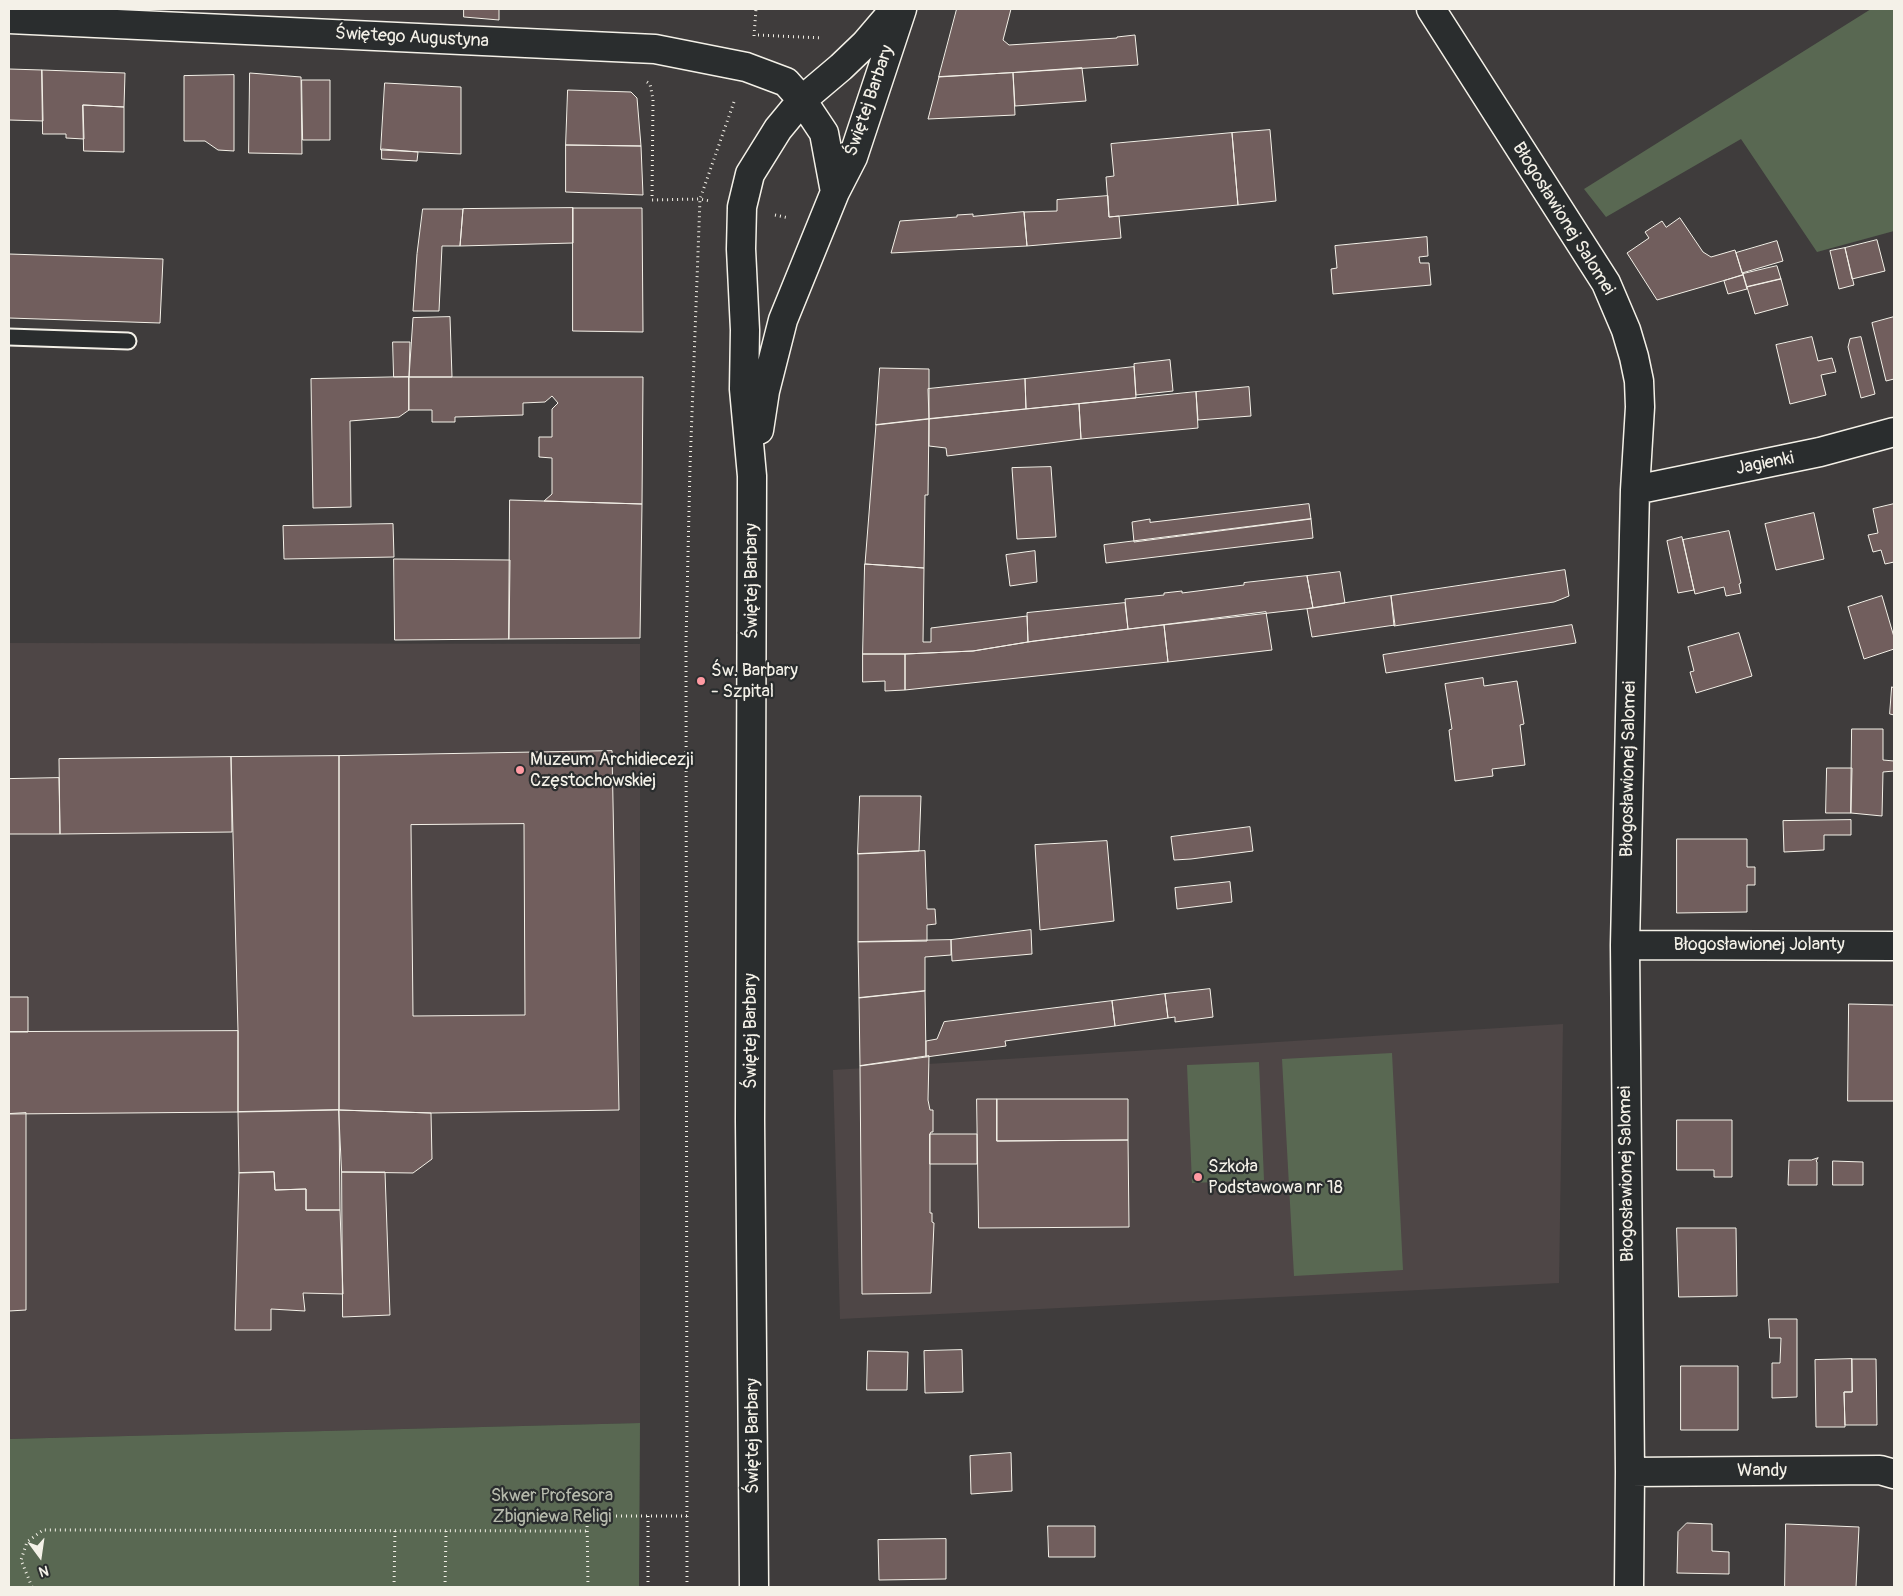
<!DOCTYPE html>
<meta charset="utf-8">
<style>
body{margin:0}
#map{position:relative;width:1903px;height:1596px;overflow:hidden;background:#3f3c3c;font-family:Pangolin,sans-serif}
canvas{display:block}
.frame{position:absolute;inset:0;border:10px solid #f4f1e8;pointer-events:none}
.north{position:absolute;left:15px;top:1531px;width:50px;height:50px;-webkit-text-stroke:4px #2a2d2e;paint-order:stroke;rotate:166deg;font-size:14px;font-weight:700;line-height:20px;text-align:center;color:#f4f1e8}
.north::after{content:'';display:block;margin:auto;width:18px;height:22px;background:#f4f1e8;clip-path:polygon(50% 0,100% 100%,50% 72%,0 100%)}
</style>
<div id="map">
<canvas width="1903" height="1596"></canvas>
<div class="frame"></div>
<div class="north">N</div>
</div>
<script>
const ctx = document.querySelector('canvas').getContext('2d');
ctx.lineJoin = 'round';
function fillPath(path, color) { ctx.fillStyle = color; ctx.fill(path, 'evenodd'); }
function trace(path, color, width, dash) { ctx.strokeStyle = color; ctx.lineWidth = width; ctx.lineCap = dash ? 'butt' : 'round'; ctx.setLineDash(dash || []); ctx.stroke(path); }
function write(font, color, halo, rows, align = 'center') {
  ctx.font = font + ' Pangolin,sans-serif'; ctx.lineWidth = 4.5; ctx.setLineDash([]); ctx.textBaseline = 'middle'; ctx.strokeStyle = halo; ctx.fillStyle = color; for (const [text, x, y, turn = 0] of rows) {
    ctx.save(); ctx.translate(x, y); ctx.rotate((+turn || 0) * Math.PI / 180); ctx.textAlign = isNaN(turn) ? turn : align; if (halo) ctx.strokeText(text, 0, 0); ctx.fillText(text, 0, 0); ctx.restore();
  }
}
fillPath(new Path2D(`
 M9,643l631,1v779l-631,16z
 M1563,1024l-4,259 -719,36 -7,-249z`), '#4e4646');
fillPath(new Path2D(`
 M1871,9h23v222l-77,21 -76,-113 -135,78 -22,-28z
 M1392,1053l11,217 -109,6 -12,-217z
 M1259,1062l5,118 -72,3 -5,-118z
 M640,1423l-1,164h-630v-148z`), '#596852');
const building = new Path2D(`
 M464,9h35v11l-35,-3z
 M957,9h54l-8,31 6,5 108,-7v-1l18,-2 3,30 -199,12z
 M1082,68l4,33 -71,5 -2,-33z
 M9,69l33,1 1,51 -34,-1z
 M42,70l83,3 -1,34 -41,-2 1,34 -18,-1v-4h-23z
 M250,73l51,4 1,77 -53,-1z
 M1013,73l2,42 -87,4 11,-42z
 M234,75v76l-16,-1 -13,-9h-21v-65z
 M302,80h28v60h-27z
 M385,83l76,4v67l-80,-4z
 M568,90l63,2 6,6 4,48 -75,-1z
 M83,105l41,2v45l-40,-1z
 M1270,130l6,71 -38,4 -6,-72z
 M1232,133l6,72 -129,12 -3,-40 8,-1 -3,-32z
 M566,145l75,1 2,49 -77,-3z
 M382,149l36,3 -1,9 -35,-2z
 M1108,196l1,21 10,-1 2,22 -94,8 -3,-34 33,-1v-11z
 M573,208h69l1,124 -70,-1z
 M573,208v35l-113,3 3,-37z
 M423,209h40l-3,37h-18l-3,65h-26l4,-57z
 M1024,212l3,34 -136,7 9,-32 57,-4v-2l16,-1v2z
 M1680,218l23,34 8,5 24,-7 8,25 -86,25 -30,-47 22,-15 -4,-6 17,-11 4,6z
 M1427,237l1,19 -9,1 1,6h9l2,22 -98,9 -2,-25 6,-1 -2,-22z
 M1877,240l8,31 -33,8 -7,-31z
 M1777,241l6,20 -41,12 -6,-20z
 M1845,248l9,37 -15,4 -9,-38z
 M9,254l154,5 -3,64 -151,-5z
 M1777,266l4,13 -34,8 -4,-13z
 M1743,275l4,14 -19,5 -4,-13z
 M1781,279l7,26 -33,9 -8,-27z
 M450,317l2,60h-43l4,-59z
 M1894,317v62l-8,2 -14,-58z
 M1812,337l6,24 14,-3 4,14 -15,3 5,20 -36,9 -14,-59z
 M1861,337l14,57 -14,4 -13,-51 2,-8z
 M393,342h17l-1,35h-15z
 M1170,360l3,31 -37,4 -2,-31z
 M1134,367l2,31 -110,11 -1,-30z
 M880,368l49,1v50l-53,6z
 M409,377v33l-10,7 -49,4 1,86 -38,1 -2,-129z
 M409,377h234l-1,127 -98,-3 8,-7v-36l-13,-1v-20h13v-28l6,-6 -6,-7 -7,6 -22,1v12l-68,2v5h-23v-12h-23z
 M1025,379l1,30 -97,10 -1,-30z
 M1249,387l2,29 -53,4 -2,-28z
 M1196,392l2,36 -117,11 -2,-35z
 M1079,404l2,35 -134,17 -1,-8 -17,-2v-27z
 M929,419l-1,76h-3l-1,73 -59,-4 11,-139z
 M1051,467l5,70 -39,2 -5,-71z
 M510,500l132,4 -2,134 -131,1z
 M1309,504l2,15 -177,23 -2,-20 18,-3v3z
 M1894,504v58l-9,2 -4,-14 -8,2 -5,-17 10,-2 -5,-24z
 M1814,513l10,46 -48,11 -11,-46z
 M1311,519l2,19 -207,25 -2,-18z
 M393,524l1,33 -110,2 -1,-33z
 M1729,531l12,52 -2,1 2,9 -15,3 -2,-9 -29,7 -12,-54z
 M1682,537l12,53 -16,3 -11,-52z
 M1035,551l2,31 -27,4 -4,-31z
 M394,559l116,1 -1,79 -114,1z
 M865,564l59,4 -1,74h8v-14l96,-12 1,26 -55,9 -68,3h-42z
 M1565,570l4,26 -15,6 -160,24 -3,-30z
 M1340,572l5,31 -32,5 -6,-32z
 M1307,576l6,32 -185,21 -3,-30 39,-4v-2l18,-2v2l62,-8v-2z
 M1391,596l4,29 -83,12 -5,-28z
 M1882,596l12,41v12l-30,10 -16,-52z
 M1125,603l3,26 -100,13 -1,-29z
 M1266,612l6,38 -104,12 -4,-37z
 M1164,625l4,37 -263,28v-36l68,-3 61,-10z
 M1572,625l4,18 -190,30 -3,-18z
 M1739,633l13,43 -56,17 -6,-21 4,-1 -6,-24z
 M863,654h42v36l-20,1v-10l-22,1z
 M1483,678l1,8 33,-5 7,43 -4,1 5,40 -33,4 1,7 -38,5 -6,-51 3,-1 -7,-45z
 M1892,687l2,1v27l-4,-1z
 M1852,729h31v31l11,1v10l-11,1 -1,44 -31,-3z
 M612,751l7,359 -188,3 -92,-3v-354zM524,824l1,191 -112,1 -2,-191z
 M339,756v354l-101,2v-81l-7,-274z
 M231,757l1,75 -172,2 -1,-75z
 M1827,768h25l-1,45h-25z
 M59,778l1,56h-51v-55z
 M860,796h61l-2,55 -61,3z
 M1851,820v15h-27v15l-40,2 -1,-31z
 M1250,827l3,24 -62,8 -17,1 -3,-23z
 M1677,839h70v28h8v18h-8v27l-70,1z
 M1107,841l7,80 -74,9 -5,-85z
 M925,851l2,58h8l1,15 -9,1v16l-69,1v-88z
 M1230,882l2,20 -55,7 -2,-21z
 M1031,930l1,24 -80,7 -1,-21z
 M951,940v15l-26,2v34l-66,7 -1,-56z
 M1210,989l3,28 -38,5v-5l-7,1 -3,-24z
 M925,991l1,66 -66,9 -1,-68z
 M1165,994l3,24 -53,8 -3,-25z
 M9,997h19v35h-19z
 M1112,1001l3,25 -110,15 1,5 -80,11v-16l11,-2 7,-17z
 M1849,1004l45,1v96h-46z
 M238,1031v81l-229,2v-82z
 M929,1056l-1,44 2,10h3v22h-2l-1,2v79h2v9l2,1 -3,70 -69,1 -2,-228z
 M977,1099h20v42l131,-1 1,87 -150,1z
 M997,1099h131v41l-131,1z
 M339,1110l92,3 1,46 -19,14 -71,-1z
 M339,1110l1,100h-34v-21l-31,1 -1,-18 -35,1 -1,-61z
 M26,1113v197l-17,1v-197z
 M1677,1120h55v57h-18v-7h-37z
 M930,1134h47v30h-47z
 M1818,1158l-2,3 1,1v23h-29l1,-25h22z
 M1833,1161l30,1v23h-30z
 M274,1172l1,18 31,-1v21h34l3,84 -40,-1 2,18 -34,-2v21h-36l4,-157z
 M342,1172h43l5,143 -47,2z
 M1677,1228h59l1,68 -58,1z
 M1769,1319h28v78l-25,1v-35h8l1,-25h-11z
 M962,1350l1,42 -38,1 -1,-42z
 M868,1351l40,1 -1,38h-40z
 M1852,1359v33h-8l1,35h-29l-1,-67z
 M1852,1359h24l1,66h-32l-1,-33h8z
 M1681,1366h57v64h-57z
 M1011,1453l1,38 -41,3 -1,-38z
 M1687,1523l25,1v27l17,1v22l-52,-1 1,-41z
 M1786,1524l73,3 -3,60h-71z
 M1048,1526h47v31h-46z
 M946,1539v40l-67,1 -1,-40z`);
fillPath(building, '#715e5d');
trace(building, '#f4f1e8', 1);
const service = new Path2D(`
 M9,337l119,4`);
const minor = new Path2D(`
 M1431,9l175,274 20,47 8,27 5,24 1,26 -5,83 -10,455 5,527 -1,115
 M1635,490l185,-38 74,-20
 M1625,945l269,1
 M1630,1472l250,-2 14,4`);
const tertiary = new Path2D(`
 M9,19l646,30 91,18 40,15 16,18 22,33 11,59
 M759,430l6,-39 18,-71 52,-128 18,-35 49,-148
 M754,1587l-4,-467 2,-644 -8,-87 1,-59 -4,-81 1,-42 8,-33 28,-45 24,-29 39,-33 24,-23 30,-35`);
trace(service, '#f4f1e8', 19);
trace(minor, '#f4f1e8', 31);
trace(tertiary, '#f4f1e8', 31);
trace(new Path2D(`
 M758,35l64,3
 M754,36l2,-27
 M647,82l3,2 3,15 -1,101 48,-1 10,2
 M775,215l14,3
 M32,1587l-11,-27 6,-18 16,-12 545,1
 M394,1587l1,-57
 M445,1587l1,-56
 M588,1587l-1,-71h100
 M648,1587v-71
 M687,1587l-1,-945 4,-175 10,-268 35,-100`), '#f4f1e8', 3, [1, 4]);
trace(service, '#2a2d2e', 15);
trace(minor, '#2a2d2e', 28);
trace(tertiary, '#2a2d2e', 28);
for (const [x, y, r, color] of [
 [701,681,5,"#ff9aa2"],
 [520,770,5,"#ff9aa2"],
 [1198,1177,5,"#ff9aa2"]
]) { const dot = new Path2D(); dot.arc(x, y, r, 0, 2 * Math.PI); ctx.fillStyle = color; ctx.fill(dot); trace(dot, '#2a2d2e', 2); }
write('18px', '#f4f1e8', '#2a2d2e', [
 ["Świętego Augustyna",412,38,3],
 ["Świętej Barbary",870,101,-71],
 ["Błogosławionej Salomei",1563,219,58],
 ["Jagienki",1765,464,-11],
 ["Świętej Barbary",752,581,-90],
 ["Błogosławionej Salomei",1629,769,-89],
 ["Błogosławionej Jolanty",1759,945],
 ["Świętej Barbary",751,1031,-90],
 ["Błogosławionej Salomei",1627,1174,-91],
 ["Świętej Barbary",753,1436,-90],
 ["Wandy",1762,1471]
]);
write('18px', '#f4f1e8', '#2a2d2e', [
 ["Św. Barbary",711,671],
 ["- Szpital",711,692],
 ["Muzeum Archidiecezji",530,760],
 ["Częstochowskiej",530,781],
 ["Szkoła",1208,1167],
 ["Podstawowa nr 18",1208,1188]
], 'left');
write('18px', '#b6baac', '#2a2d2e', [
 ["Skwer Profesora",552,1496],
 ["Zbigniewa Religi",552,1517]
]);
</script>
